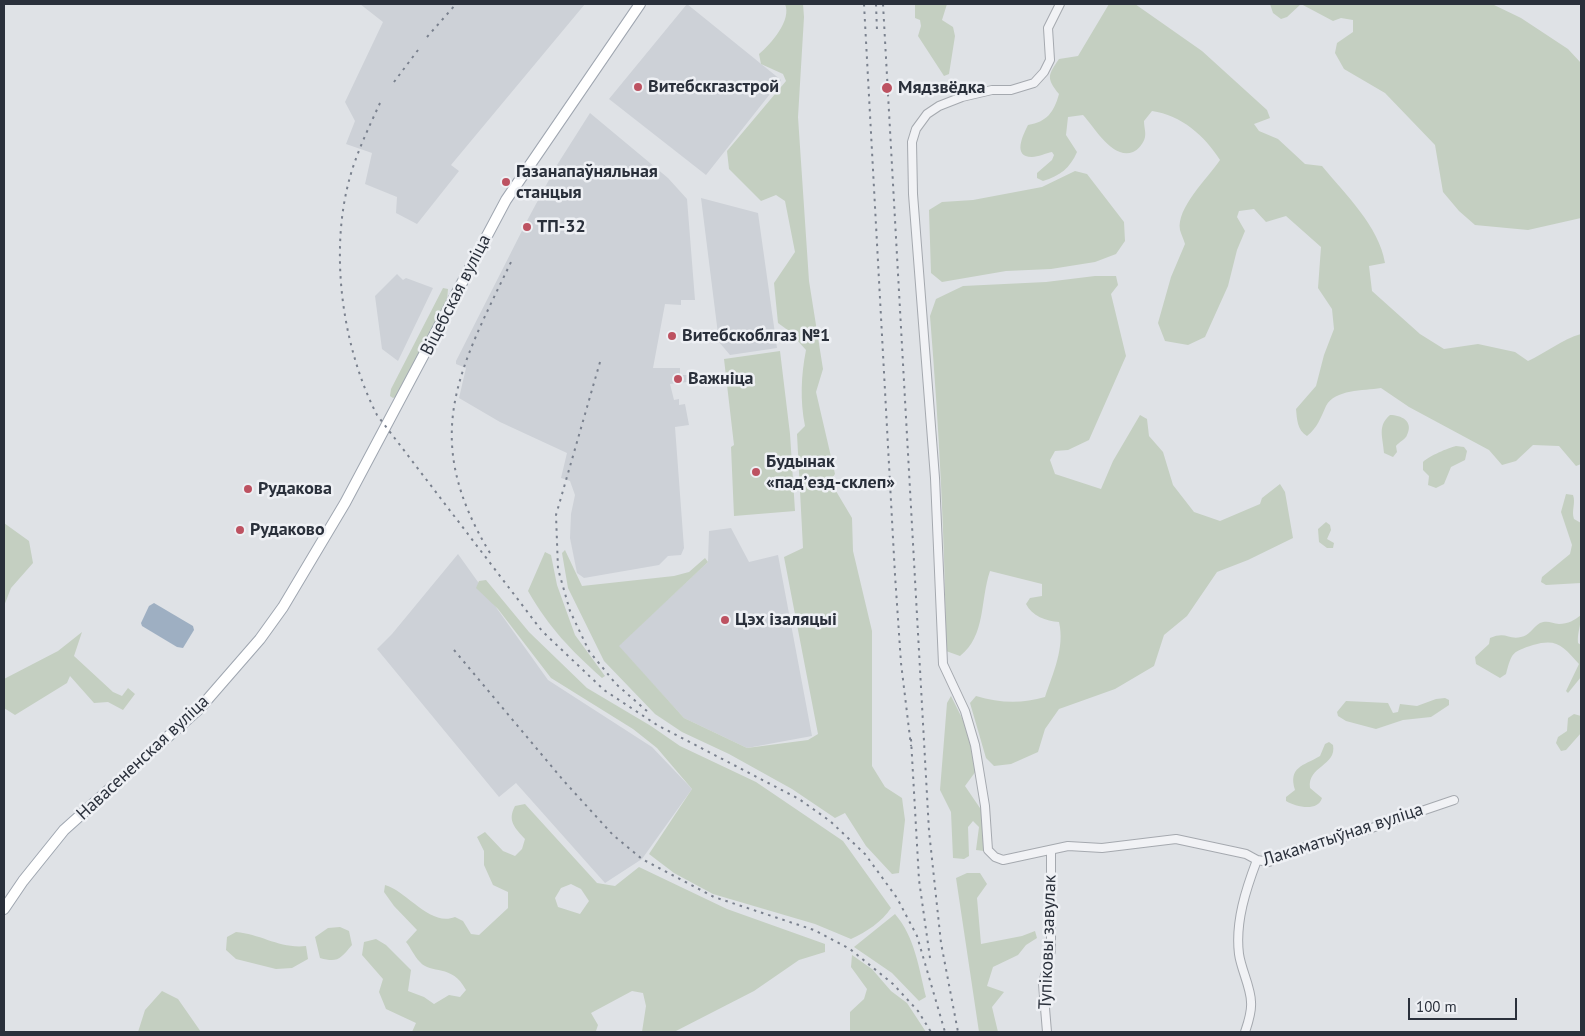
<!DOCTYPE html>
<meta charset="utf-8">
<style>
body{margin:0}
#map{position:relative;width:1585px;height:1036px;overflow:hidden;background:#dfe2e6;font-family:"PT Sans",sans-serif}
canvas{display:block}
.frame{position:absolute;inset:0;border:5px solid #2a303b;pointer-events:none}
.scale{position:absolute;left:1408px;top:998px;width:109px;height:22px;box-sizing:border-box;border:2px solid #2a303b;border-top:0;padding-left:6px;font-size:15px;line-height:18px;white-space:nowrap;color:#2a303b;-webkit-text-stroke:4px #eef0f4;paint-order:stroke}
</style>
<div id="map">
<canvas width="1585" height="1036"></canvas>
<div class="frame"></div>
<div class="scale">100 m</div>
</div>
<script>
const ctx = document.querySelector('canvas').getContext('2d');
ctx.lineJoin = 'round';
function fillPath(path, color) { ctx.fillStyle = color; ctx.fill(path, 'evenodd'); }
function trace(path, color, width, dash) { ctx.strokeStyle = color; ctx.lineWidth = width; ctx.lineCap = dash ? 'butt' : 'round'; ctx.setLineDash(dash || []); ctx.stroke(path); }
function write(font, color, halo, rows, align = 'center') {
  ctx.font = font + ' "PT Sans",sans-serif'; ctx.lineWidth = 5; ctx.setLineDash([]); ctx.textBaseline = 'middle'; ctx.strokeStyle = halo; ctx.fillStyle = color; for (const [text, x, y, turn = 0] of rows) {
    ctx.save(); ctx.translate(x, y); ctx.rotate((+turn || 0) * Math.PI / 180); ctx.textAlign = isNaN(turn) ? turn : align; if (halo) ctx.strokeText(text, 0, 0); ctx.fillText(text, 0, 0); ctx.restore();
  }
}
fillPath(new Path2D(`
 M360,4h225l-134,161 8,6 -42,53 -21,-11 1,-16 -32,-13 7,-31 -26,-9 9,-23 -10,-19 38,-80z
 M687,4l94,76 -75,95 -97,-76z
 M590,113l78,65 19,21 8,101h-14v5l-16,-1 -12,64h27v7h7v7l-17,2 4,16 5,-1v6l6,-1 4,21 -14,2 9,121 -3,7 -13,1 -9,9 -75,13 -7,-5 -7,-35 1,-24 4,-19 -5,-14 -9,-3 6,-25 -67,-31 -41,-24 7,-30 -10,-4v-3l73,-144 28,-52z
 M701,198l57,15 19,135 -47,7 -11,-13z
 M397,274l6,6 3,-2 27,10 -35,73 -16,-12 -7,-53z
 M731,528l18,34 29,-7 34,181 -65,12 -63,-30 -66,-72 90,-84 1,-31z
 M458,554l90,126 104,67 40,42 -50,70 -37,24 -89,-100 -17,14 -122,-148 15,-15z`), '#cdd1d7');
fillPath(new Path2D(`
 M785,4h18l1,13 -6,100 11,164 14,88 -7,23 19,82 -5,7 22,37 1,33 19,80v135l13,21 17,11 3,22 -6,53 -7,1 -26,-28 -21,-33 -10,5 -43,-29 -63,-35 -47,-22 -27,-18 -51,-53 -36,-73 -6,-35 3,-3 17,36 92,-10 15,-4 16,-14 3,4 -89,84 65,72 63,30 61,-8 10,-6 -34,-177 19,-9 -6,-114 8,-8c-5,-25 -4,-51 1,-76l-17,-19 -11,-8 -4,-40 21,-31 -10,-51 -9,-6 -15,6 -32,-32 -2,-18 59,-70 -3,-7 -22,-10 -2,-10c12,-10 33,-34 26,-50z
 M915,4h32l-5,16 11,7 2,9 -6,38 -5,2 -26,-40 3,-10 -1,-6 -5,-2z
 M1109,4h26l67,47 65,59 3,8 -16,6 5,7 19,8 27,25 17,2c23,28 57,60 63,97l-16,3 3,25 48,43 24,15 34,-5 37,8 13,9c18,-8 34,-22 53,-27v130l-5,2 -17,-20 -26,-1 -17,16 -14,4 -13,-15 -80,-43 -28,-19c-18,3 -46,1 -55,18 -6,13 -8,21 -19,30 -10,-6 -10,-17 -11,-27l20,-23 8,-31 10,-26 -2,-20 -14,-21 3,-41 -35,-31 -20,6 -12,-13 -15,2 -2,6 8,14 -8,19 -9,36 -23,51 -17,8 -23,-4 -7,-18 13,-46 14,-33c-1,-4 -4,-10 -5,-14 -4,-22 28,-52 40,-70 -15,-24 -39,-45 -68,-49l-8,10c0,6 2,11 1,16 -1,6 -7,13 -12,15 -20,8 -38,-24 -50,-37l-15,2 -2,18 11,17c-7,16 -17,24 -34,29l-6,-3v-5l15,-13 2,-5 -2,-3c-6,1 -14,5 -20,5 -20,0 -9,-22 -4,-32 19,-3 26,-13 31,-31 -13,-16 -11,-19 0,-35l19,-3z
 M1270,4h222l29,14 47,31 13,14v155l-53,12 -53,-5 -16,-14 -16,-19 -8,-47 -50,-52 -41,-24 -9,-16 2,-10 16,-11v-12l-12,-2 -8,3 -32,-17 -14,13 -6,2 -8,-6z
 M1075,171l12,3 37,48 1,19 -9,13 -21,8 -44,7 -45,2 -64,11 -11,-9 -2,-63 13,-8 31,-2 69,-13z
 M1095,276h21l2,9 -7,9 15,62 -37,84 -21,10 -13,1 -5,9 5,14 46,15 12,-28 27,-46 7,4 2,17 14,16 10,33 21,27 26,9 40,-17 2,-6 18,-14 5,8 8,46 -45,22 -31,12 -30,44 -23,19 -10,31 -39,23 -56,20 -14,20 -7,23 -27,12 -17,2 -8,-8 -16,-55 6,-7c23,7 46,8 69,1 8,-24 20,-49 14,-75 -13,-1 -27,-6 -33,-18l4,-6 12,-2v-12l-52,-13c-10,29 -4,65 -30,85l-14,-5c-1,-112 -7,-223 -16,-335l6,-17 27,-13 83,-4z
 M443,288l5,1 -1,12 -49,95 -5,2 -3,-2 1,-7z
 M780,351l10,83 5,77 -61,5 -3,-69 3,-2 -10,-86z
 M1390,415c11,0 24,6 17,20 -1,4 -8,7 -11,11l1,6 -4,5 -9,-4c-1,-16 -7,-27 6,-38z
 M1456,446l8,1 3,4 -2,9 -14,7 -7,17 -8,4 -8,-3 1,-9 -6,-6v-8c6,-6 25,-14 33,-16z
 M1566,494l7,1c3,8 -2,16 1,24l7,4v60l-35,2 -5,-3 1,-5 28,-23 2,-9 -11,-33z
 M1326,522l4,3 1,5 -4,9 7,4 -1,5h-6l-8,-6 -1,-13z
 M4,523l25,18 4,22 -22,25 -7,18z
 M545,552l6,3 6,30 18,50 30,41 -3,2c-32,-29 -52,-49 -74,-87z
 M486,580l43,52 58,56 64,38 29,20 76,36 87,59 48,67c-9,14 -25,24 -40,31l-36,-15 -102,-30 -39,-21 -25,-19 43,-65 -35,-41 -24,-19 -82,-51 -53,-69 -22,-21 3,-7z
 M1581,615c0,11 -4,18 -3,28l3,2v32l-13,16 -2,-2 13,-27c-16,-18 -22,-26 -46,-19 -21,7 -21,7 -27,29l-6,4 -24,-14 -1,-7 14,-13 1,-6c16,-7 18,2 31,-1 8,-1 12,-10 19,-14 7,-3 12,0 19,1 9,0 16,-4 22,-9z
 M82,632l-8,24 39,36 9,4 6,-8 7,6 -12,16 -15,-8 -14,1 -24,-27 -3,7 -52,32 -11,-7v-29l54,-28z
 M951,696l17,34 8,41 -11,15 17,25 2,40 -8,-1 3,-23 -6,-6 -5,6 1,29 -5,3 -11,-1 -2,-46 -11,-22 7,-87z
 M1445,698l4,2v5l-18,12 -28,3 -27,9 -30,-8 -8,-5 -1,-4 9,-11 42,2 5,10 5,-1 2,-8 17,2 19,-7z
 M1574,714l7,2v17l-15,17 -5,1 -5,-8 2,-6 9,-6 1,-13z
 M1329,742l4,3c4,21 -26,21 -23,43l12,10c-4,14 -26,9 -36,3v-4l9,-7c-7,-23 8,-24 25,-34l5,-12z
 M525,804l72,79 18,3 24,-19 88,42 98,35v8l-26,8 -45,31 -80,41h-32l4,-26 -3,-13 -11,-2 -41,22 7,12 -2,6 -5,1h-179l4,-9 -30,-14 -7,-17 4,-13 -21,-24 2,-13 12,-3 10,6 25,25 -3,21 16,6 10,7 15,-9 11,2 6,-7c-14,-27 -35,-15 -46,-28 -6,-6 -9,-14 -14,-20l11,-12 -23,-24 -10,-14 1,-7c22,6 45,42 70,32l8,4 8,13 8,1 29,-27v-16l-15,-7 -9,-20v-14l-7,-14 8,-5 18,19 12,5 7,-7 3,-10c-10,-11 -18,-18 -10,-33zM571,884l10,5 8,12 -9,13 -22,-7 -3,-9 6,-10z
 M967,873h13l7,11 -10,14 4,46 41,-8 13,-5 2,7 -11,7 -8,10 -25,12 -6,19 17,6 -12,15 6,25h-19l-23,-154z
 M895,914c20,23 24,55 31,83l-7,4 -27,-28 -38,-26z
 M340,927l9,4 3,14c-12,14 -14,18 -32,13l-5,-21 13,-9z
 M236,932c25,2 44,17 70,14l2,13 -16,9 -16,1 -40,-10 -10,-9 1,-13z
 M852,955l20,14 19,22 16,12 19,29h-76v-20l14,-13 3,-10 -16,-22z
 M162,991l16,8 23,33h-63l7,-22z`), '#c4cfc1');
fillPath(new Path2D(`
 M154,603l39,23 1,4 -11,18 -6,-1 -35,-21 -1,-3 8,-17z`), '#9eafc2');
const minor = new Path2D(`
 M1060,4l-12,24 2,32 -6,12 -10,11 -23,7h-19l-30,7 -23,9 -12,8 -11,15 -4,13 1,52 22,284 8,186 22,47 10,34 10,61 3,44 7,7 8,3 65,-14 34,2 74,-9 70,15 11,6
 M1047,1032l-4,-48 8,-34v-99
 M1245,1032c3,-9 7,-20 6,-30 0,-14 -10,-33 -12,-48 -4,-32 7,-65 18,-94l12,2 25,-12 57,-15 103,-35`);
const major = new Path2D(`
 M4,909l19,-28 41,-51 136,-122 60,-69 23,-32 62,-104 161,-303 134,-196`);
trace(minor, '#a5a9af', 10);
trace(major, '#9fa6b0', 12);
trace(minor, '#f1f2f5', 8);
trace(major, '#fff', 10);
trace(new Path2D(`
 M864,4l31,571 6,88 10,83
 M876,4l1,27
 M883,4l46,827 12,112 17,89
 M427,37l29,-33
 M394,82l24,-32
 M380,103c-11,24 -23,49 -30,74 -21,74 -8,170 27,238l165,216 62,59 53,35 142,74 31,22 35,33 32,44 20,38 28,96
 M600,362l-44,153 2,54 12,42 19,40 27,33 32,28
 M490,553c-71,-117 -31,-183 22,-293
 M454,650l109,130 50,55 29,24 72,38 100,33 36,19 43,35 25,27 13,21
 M911,739l8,141 11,78`), '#7a818e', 2, [2.5, 5]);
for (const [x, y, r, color] of [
 [638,87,5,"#bd5261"],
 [887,88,6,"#bd5261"],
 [506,182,5,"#bd5261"],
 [527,227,5,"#bd5261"],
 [672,336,5,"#bd5261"],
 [678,379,5,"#bd5261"],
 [756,472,5,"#bd5261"],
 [248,489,5,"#bd5261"],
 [240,530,5,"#bd5261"],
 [725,620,5,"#bd5261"]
]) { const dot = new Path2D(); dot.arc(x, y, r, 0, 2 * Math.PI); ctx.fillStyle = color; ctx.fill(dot); trace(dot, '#eef0f4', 2); }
write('bold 18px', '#2a303b', '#eef0f4', [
 ["Витебскгазстрой",648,87],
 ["Мядзвёдка",898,88],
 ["Газанапаўняльная",516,172],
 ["станцыя",516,193],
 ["ТП-32",537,227],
 ["Витебскоблгаз №1",682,336],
 ["Важніца",688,379],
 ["Будынак",766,462],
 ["«падʼезд-склеп»",766,483],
 ["Рудакова",258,489],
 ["Рудаково",250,530],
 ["Цэх ізаляцыі",735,620]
], 'left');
write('18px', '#2a303b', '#eef0f4', [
 ["Віцебская вуліца",456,295,-63],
 ["Навасененская вуліца",143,758,-43],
 ["Лакаматыўная вуліца",1343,835,-18],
 ["Тупіковы завулак",1048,942,-88]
]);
</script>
